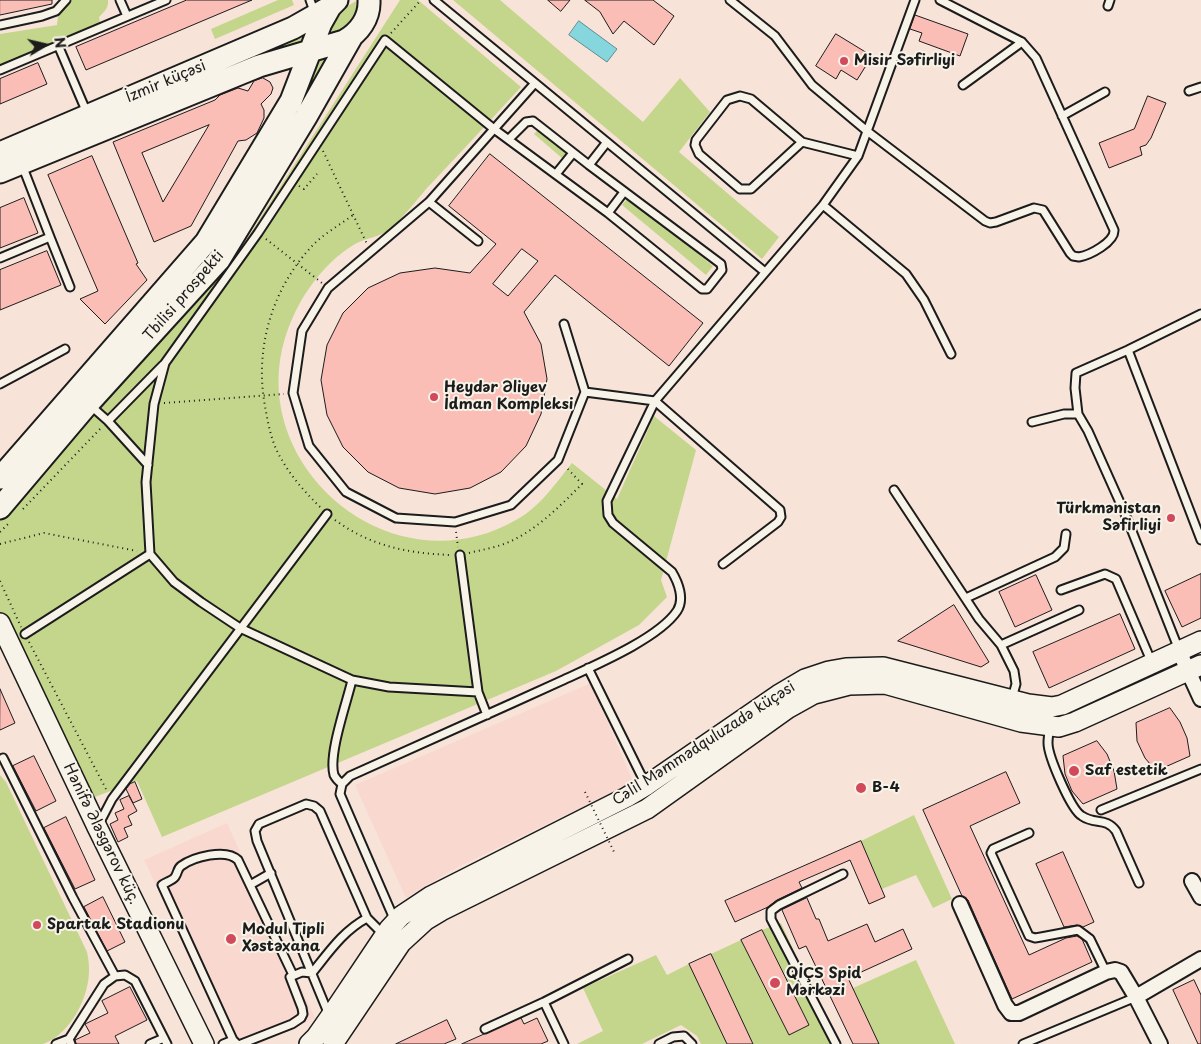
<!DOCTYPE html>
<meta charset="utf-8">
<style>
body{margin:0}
#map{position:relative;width:1201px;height:1044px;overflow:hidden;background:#f8e3d9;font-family:"Playpen Sans",sans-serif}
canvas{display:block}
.north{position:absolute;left:20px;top:20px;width:50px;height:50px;-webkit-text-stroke:4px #f7f3e8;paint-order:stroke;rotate:81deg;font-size:14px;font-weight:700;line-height:20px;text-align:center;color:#1c1c1c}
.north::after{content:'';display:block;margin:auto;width:18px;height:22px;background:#1c1c1c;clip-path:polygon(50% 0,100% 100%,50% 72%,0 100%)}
</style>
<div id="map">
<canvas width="1201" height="1044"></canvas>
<div class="north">N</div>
</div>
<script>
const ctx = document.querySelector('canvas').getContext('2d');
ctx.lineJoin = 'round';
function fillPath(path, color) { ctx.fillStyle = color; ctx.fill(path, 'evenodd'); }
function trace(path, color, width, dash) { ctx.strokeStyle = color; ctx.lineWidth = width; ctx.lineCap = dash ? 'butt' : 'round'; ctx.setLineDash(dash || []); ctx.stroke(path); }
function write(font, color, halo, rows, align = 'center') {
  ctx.font = font + ' "Playpen Sans",sans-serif'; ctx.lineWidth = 4; ctx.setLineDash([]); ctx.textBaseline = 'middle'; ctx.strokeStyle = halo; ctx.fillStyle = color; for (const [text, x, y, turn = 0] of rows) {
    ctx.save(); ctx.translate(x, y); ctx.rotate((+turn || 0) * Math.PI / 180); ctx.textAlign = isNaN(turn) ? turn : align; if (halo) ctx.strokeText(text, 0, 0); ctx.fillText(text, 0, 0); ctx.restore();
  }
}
fillPath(new Path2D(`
 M591,683l42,99 -183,89 -44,27 -51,-113z
 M227,823l88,195 -56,26h-26l-89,-184z`), '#f9d8cf');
fillPath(new Path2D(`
 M72,0h36c1,8 -4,12 -9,17l1,6 -100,42v-31l57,-9 1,-9z
 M278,0h14l2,5 -79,34 -4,-10z
 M400,0h18l103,87c-31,34 -62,67 -94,101 -10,12 -27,33 -38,42 -10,7 -23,8 -34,14 -27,16 -49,44 -62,73 -63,136 92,278 223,203 24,-13 39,-36 56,-57l45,36 37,-83 42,34 -35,130 6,17 -28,28 -83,46 -394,166 -25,-56 -45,17 -92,-186v-100l230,-247z
 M453,0h47l143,122 37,-44 30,34 -31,40 100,85 -17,22z
 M357,1l3,1 2,3 -12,21 -15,9c-12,-10 12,-31 22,-34z
 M306,31l-6,14 -46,12z
 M332,53l-32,49 19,-47z
 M542,126l28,25 -7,8 -29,-25z
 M629,197l84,69 -7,9 -84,-70z
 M0,775l6,7 81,170c1,5 2,10 2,16 1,28 -18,66 -46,76 -8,0 -33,0 -43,0z
 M914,815l38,84 -19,9 -17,-33 -34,14 -21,-48z
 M781,923l56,121h-84l-42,-90 30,-14 48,95 20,-10 -47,-95z
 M656,955l11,20 22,-11 38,80h-26l-4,-8 -16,-11 -39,19h-65l26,-13 -20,-43z
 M916,960l39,84h-76l-26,-56z`), '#c4d68b');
const water = new Path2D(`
 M579,21l38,28 -10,13 -38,-27z`);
fillPath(water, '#86d7dd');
trace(water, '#5c8c90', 1);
const building = new Path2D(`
 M0,0h52v4l-52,11z
 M187,0h65l-166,70 -10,-23z
 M548,0h22l-9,11z
 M585,0h68l21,16 -20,29 -30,-24 -11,13 -13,-22z
 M915,15l53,19 -8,22 -41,-15 3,-8 -12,-4z
 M836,34l36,22 -15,24 -16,-10 -5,9 -20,-13z
 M38,63l9,21 -47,20v-25z
 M263,78l7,4 3,6 -2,6 -10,10 3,6v8l-7,15 -11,7 -8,1 -47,85 -37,16 -41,-100 102,-42 5,-5 18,-7 10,3 6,-10zM209,125l-46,77 -21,-49z
 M1148,96l18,7 -15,35 -5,7 -6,2 2,8 -33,13 -10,-25 35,-14z
 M490,154l213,169 -34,43 -114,-91 -31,37 17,32 6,35 -6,35 -15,32 -25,26 -31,16 -35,6 -36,-6 -31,-16 -25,-25 -16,-32 -6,-35 6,-35 16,-32 25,-25 32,-15 35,-5 35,5 26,-29 -47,-38zM522,249l16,12 -30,35 -15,-12z
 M92,156l46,107 -2,1 11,16 -42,44 -25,-25 18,-8 -50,-116z
 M24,198l14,35 -38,15v-40z
 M47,251l14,34 -61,25v-40z
 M1201,574v44l-19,9 -17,-36z
 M1036,575l16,35 -37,17 -16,-35z
 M954,605l35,57 -8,5 -83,-26z
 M1120,614l15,35 -86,39 -16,-36z
 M0,689l15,34 -15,7z
 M1170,708l10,14 7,16 3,18 -34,15 -11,-13 -8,-17 -1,-18z
 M1097,741l10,13 7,17 3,18 -34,15 -11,-13 -7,-17 -2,-18z
 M34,756l22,45 -20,10 -23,-45z
 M1006,772l14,31 -50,23 59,129 37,-17 11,-2 5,3 10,23 -80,37 -44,-99 -6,-4 -39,-86z
 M135,782l7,17 -9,4 -7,-14 4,-5z
 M129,796l8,15 -9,5 4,9 -8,3 4,9 -10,5 -8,-18 8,-4 -3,-7 9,-4 -4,-9z
 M66,817l29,63 -20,9 -31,-61z
 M861,841l24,56 -16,7 -19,-44 -51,22 3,6 -25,12 -9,7 -33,15 -10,-21z
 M1063,852l31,70 -11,5 -6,-2 -13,2 -28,-63z
 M103,897l22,45 -18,9 -23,-44z
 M807,898l9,21h3l9,22 39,-17 8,18 28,-13 9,20 -64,29 31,66h-26l-47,-98 -7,3 -17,-39z
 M762,930l47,95 -20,10 -48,-95z
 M711,954l42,90h-26l-38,-80z
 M1194,980l7,15v49h-3l-25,-54z
 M130,987l17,33 -32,16 4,8h-43l-1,-4 15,-7 -5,-9 23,-11 -6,-12z
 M521,1018l3,6 13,-6 11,23 -7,3h-79z
 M447,1020l9,19 -12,5h-48z`);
fillPath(building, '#fabeb7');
trace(building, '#1c1c1c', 1);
const lane = new Path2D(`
 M120,0l7,16
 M310,0l5,14
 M434,0l331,272
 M730,0l45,36 37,49 55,46 118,90 5,2 6,-1 38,-14 9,2 27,43 3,3 6,1c11,-2 36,-15 35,-27l-78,-172 -14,-16 -82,-42
 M1108,6l2,-6
 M0,25l42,-9 14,-5 10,-11
 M58,45l29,68
 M0,70l166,-70
 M535,83l-106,119 -101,86 -26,43 -9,62 16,53 37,46 50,26 59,4 56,-17 47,-45 27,-68 -21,-68
 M963,85l59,-43
 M1189,91l12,-4
 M1062,116l43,-24
 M509,139l17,-17 7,-1 56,44
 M802,142l-51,47h-11l-41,-35 -4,-9 1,-5 31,-40 13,-4 11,3 51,43 56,14
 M556,174l17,-21
 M429,202l49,39
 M823,205l83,69 18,26 27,54
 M608,213l16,-21
 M50,237l20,50
 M0,258l50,-21 -28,-72
 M1128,350l73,190
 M0,384l65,-35
 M585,392l70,9 125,109 1,7 -3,5 -55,42
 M91,406l17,15 40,44
 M1078,414l-3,-26 1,-15 52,-23 73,-36
 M108,421l55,-56
 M1032,422l32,-8h14l10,17 38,85 53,134
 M894,490l85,129 22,26 13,26 2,13 -4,14
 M460,555l18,137 9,23
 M1061,590l44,-16 11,5 36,84
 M966,598l89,-41 9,-9 2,-14
 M25,634l125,-80
 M1001,645l78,-35
 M588,668l58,117
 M478,692l-89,-5 -37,-7 -112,-52 -39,-26 -27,-20 -24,-28 -4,-72 8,-78 11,-41 93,-130 127,-193 109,89 114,84 94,76h5l15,-19 -1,-6 -132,-99 18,-23
 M1050,727c-1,5 -2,11 -2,16 0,13 23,67 34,73 13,9 24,1 34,15l23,52
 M3,758l70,140 42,78
 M342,784c-4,-3 -6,-5 -8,-9 -6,-21 13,-73 18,-95
 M1101,810l100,-41
 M99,824l13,-25 215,-285
 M1029,833l-36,16 -2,4 38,83 6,2 6,-1 37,-7 12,9 16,33
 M250,885l21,-12
 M395,921l-55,-127 2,-10 8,-8c71,-32 141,-63 211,-95 32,-15 97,-42 116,-70 8,-12 1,-29 -5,-39l-59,-49 -5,-8 -1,-14 48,-100 168,-196 35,-49 57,-156
 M544,1002l20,42
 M329,1015l-72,-174 -2,-10 4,-7 47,-20 8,2 6,5 47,107 17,17
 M485,1029l59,-27 84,-43
 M69,1039l35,-55 11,-8 10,-1 10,6 32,63
 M56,1044l13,-5 2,5
 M150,1044l14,-6
 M223,1044l10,-4
 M237,1044l-4,-4 -71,-155c4,-3 10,-4 13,-8 3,-4 2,-8 6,-11 12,-9 45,-18 57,-6l55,115
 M241,1044l51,-20 9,-6 2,-4 -1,-6 -12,-31 12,-5 10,1c17,-21 31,-42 55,-55
 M659,1044l14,-7 11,-1 8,8
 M836,1044l-65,-125v-8l8,-6 64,-31
 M1023,1044l113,-47`);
const street = new Path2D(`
 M1179,651l22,48
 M1192,881l9,16
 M960,904l45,101 6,8h8l87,-41 9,-2 6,2 15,25 24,47
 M1136,997l65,-38`);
const secondary = new Path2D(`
 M0,623l97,204 107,217
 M309,1044l7,-7 14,-20 59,-88 12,-13 30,-20 196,-99 20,-12 131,-90 27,-16 24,-8 17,-3 37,-1 145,37 24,3 10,-2 139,-64
 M333,1044l68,-101 25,-23 15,-9 206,-102 140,-100 27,-15 35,-9 36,-1 136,38 38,5 16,-5 126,-57`);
const primary = new Path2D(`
 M0,153l293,-125 37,-21
 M0,172l259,-106 85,-25c15,-8 26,-23 25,-41
 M0,478l206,-236 85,-141 30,-78 9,-16 7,-7
 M0,508l88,-104 131,-144 87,-143 46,-81`);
trace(lane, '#1c1c1c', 11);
trace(street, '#1c1c1c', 18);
trace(secondary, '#1c1c1c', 22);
trace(primary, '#1c1c1c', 25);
trace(new Path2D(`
 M391,33l30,-33
 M323,151l44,93
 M299,186l5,3 13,-15
 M266,239l56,44
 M164,403l120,-9
 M320,507c-14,-14 -28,-29 -38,-47 -10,-15 -14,-36 -17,-54 -11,-59 8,-121 51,-164 11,-10 25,-18 37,-27
 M23,509l78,-81
 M335,520c36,26 71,33 115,35
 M0,532l9,-9
 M456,532l2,15
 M0,544l44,-11 93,18
 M469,553c12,-3 24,-5 35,-9 31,-12 55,-37 78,-60l-17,-18
 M0,581l21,46
 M29,642l78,149`), '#1c1c1c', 2, [1, 4]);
trace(lane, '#f7f3e8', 7);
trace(street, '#f7f3e8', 14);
trace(secondary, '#f7f3e8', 19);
trace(primary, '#f7f3e8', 21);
trace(new Path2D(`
 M585,792l29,60`), '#1c1c1c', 2, [1, 4]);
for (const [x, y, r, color] of [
 [844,61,5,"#d1495b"],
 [434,397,5,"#d1495b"],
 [1171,518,5,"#d1495b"],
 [1074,771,6,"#d1495b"],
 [861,788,6,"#d1495b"],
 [37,925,5,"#d1495b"],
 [231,939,6,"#d1495b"],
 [775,983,6,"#d1495b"]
]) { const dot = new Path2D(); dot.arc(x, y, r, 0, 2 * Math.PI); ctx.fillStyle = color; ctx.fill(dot); trace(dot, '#f7f3e8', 2); }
write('bold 15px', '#1c1c1c', '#f7f3e8', [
 ["Misir Səfirliyi",854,61],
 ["Heydər Əliyev",444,388],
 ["İdman Kompleksi",444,405],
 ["Türkmənistan",1161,509,"right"],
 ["Səfirliyi",1161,526,"right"],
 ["Saf estetik",1085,771],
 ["B-4",872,788],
 ["Spartak Stadionu",47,925],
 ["Modul Tipli",242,930],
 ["Xəstəxana",242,947],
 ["QİÇS Spid",786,974],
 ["Mərkəzi",786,991]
], 'left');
write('15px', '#1c1c1c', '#f7f3e8', [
 ["İzmir küçəsi",166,82,-23],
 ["Tbilisi prospekti",184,296,-49],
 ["Cəlil Məmmədquluzadə küçəsi",704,744,-33],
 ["Hənifə Ələsgərov küç.",101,834,64]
]);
</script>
